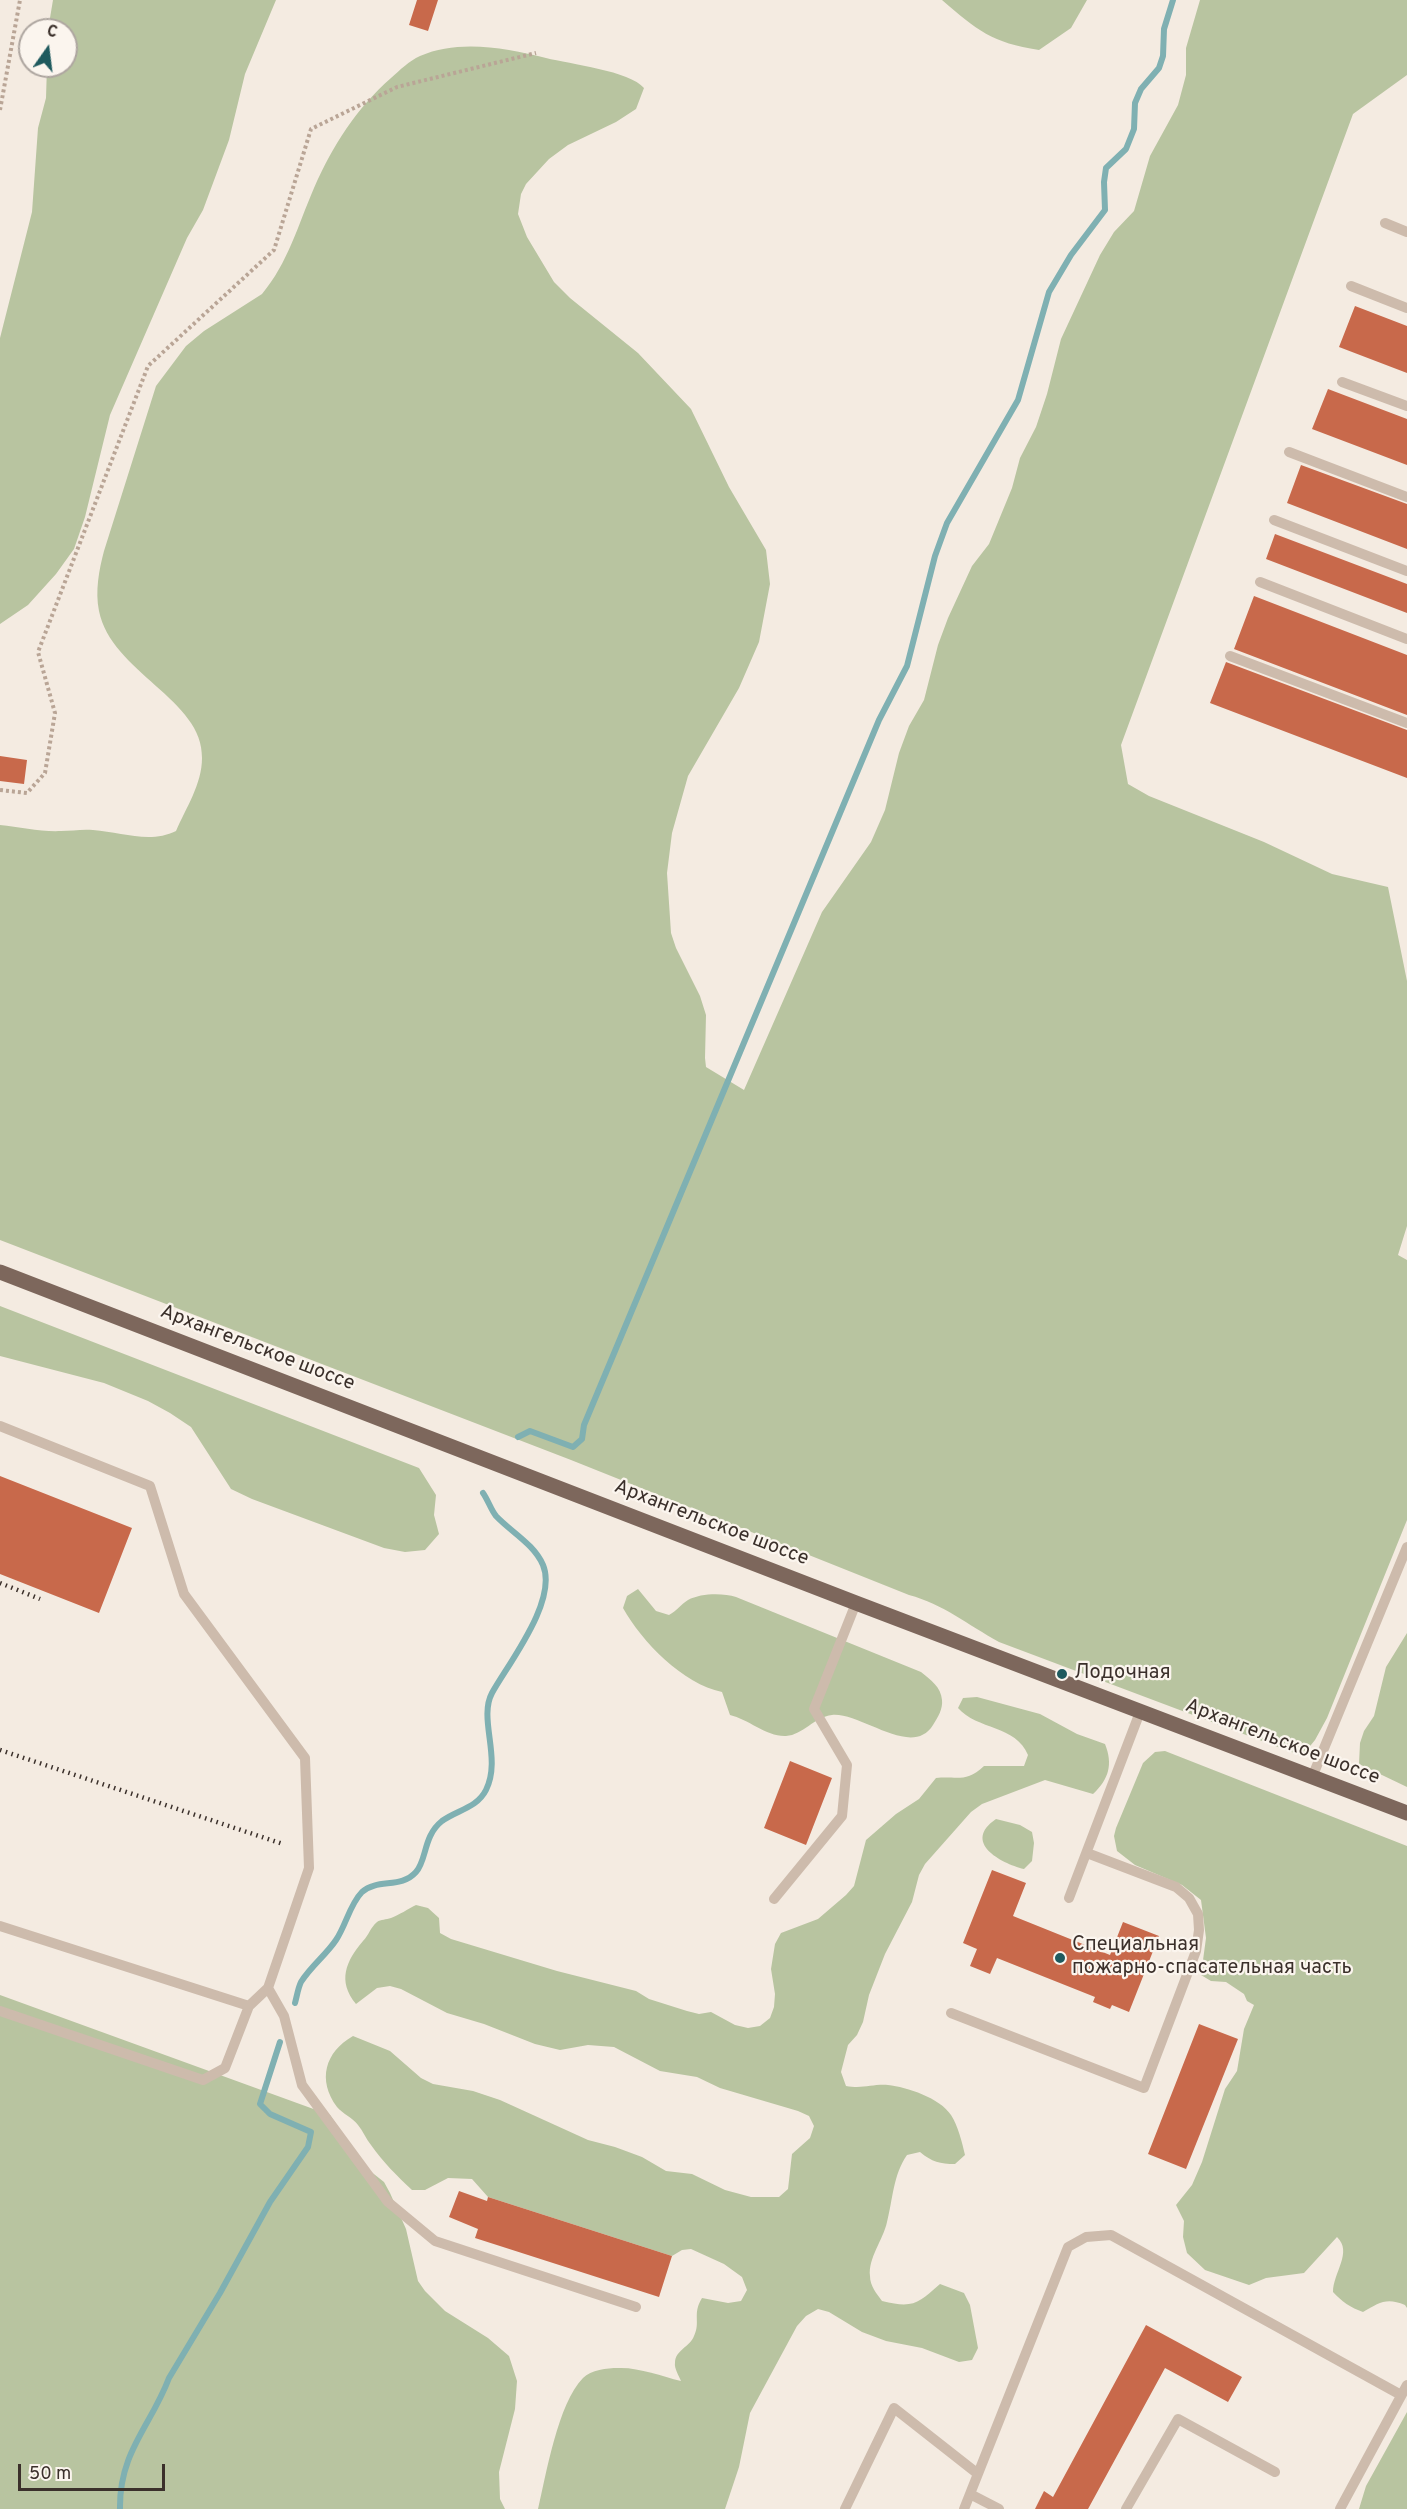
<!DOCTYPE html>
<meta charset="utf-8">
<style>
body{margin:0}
#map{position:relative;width:1407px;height:2509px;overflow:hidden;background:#f4ebe1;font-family:Overpass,sans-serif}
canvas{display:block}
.north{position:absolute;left:18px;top:18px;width:60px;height:60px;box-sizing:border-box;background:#fbf5ee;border:2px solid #aea6a0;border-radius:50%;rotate:14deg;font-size:16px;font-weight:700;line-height:24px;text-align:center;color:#3b302b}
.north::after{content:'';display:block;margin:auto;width:21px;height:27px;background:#1f5a5e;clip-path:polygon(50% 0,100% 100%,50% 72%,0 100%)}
.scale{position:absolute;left:18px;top:2464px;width:147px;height:27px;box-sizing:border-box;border:3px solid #3b302b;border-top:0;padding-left:8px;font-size:18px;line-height:21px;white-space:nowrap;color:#3b302b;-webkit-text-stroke:4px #fbf5ee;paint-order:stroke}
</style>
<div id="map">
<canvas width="1407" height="2509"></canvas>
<div class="north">С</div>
<div class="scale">50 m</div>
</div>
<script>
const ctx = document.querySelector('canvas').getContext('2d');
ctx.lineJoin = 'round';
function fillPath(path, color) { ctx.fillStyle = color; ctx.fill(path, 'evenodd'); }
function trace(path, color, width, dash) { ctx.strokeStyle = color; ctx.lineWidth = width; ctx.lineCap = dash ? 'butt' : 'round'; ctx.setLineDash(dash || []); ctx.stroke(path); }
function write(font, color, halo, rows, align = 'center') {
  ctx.font = font + ' Overpass,sans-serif'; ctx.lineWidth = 4.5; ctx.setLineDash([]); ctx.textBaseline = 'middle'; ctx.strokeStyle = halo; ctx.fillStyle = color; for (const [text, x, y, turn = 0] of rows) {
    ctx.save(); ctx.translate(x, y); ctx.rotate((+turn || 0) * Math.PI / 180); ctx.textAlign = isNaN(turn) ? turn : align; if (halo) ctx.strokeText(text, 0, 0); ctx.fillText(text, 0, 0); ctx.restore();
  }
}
fillPath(new Path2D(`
 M53,0h223l-31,74 -16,66 -26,70 -16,28 -77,177 -25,102 -11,32 -18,25 -28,31 -28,19v-286l32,-126 6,-84 8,-30 1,-32h19v-36h-18z
 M942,0h145l-16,28 -32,22c-47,-7 -62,-20 -97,-50z
 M1200,0h207v75l-54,39 -232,631 7,39 21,12 115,46 68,32 56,13 19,94v245l-9,29 9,5v260l-80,198 -12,22 -13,16 -303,-114c-31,-17 -56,-38 -90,-47l-338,-135 -571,-220v-415c20,2 41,7 61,6 10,0 21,-2 32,-1 28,2 57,14 83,1 10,-23 26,-47 26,-73 2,-58 -91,-86 -103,-147 -4,-20 0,-41 5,-60l52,-165 30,-40 18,-15 58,-37c26,-31 36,-69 52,-106 19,-43 42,-79 77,-110 9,-8 18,-17 29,-22 39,-17 86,-8 126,2 24,6 84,13 98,30l-8,21 -20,13 -48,23 -19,14 -23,25 -5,10 -3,20 9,23 27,45 16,16 68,55 53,56 38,78 37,63 4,34 -11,58 -20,46 -51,88 -16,57 -5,40 4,60 5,15 24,48 6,19 -1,43 1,9 38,23 78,-178 49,-70 14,-32 14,-57 10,-27 15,-26 14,-55 10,-27 24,-52 17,-22 23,-56 8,-30 16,-31 11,-33 14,-55 39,-84 14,-23 20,-21 16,-55 28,-51 8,-30v-27z
 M0,1306l419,162 17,27 -2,20 5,19 -14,16 -20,2 -21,-4 -132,-49 -21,-10 -40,-62 -21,-14 -22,-12 -44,-18 -104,-27z
 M638,1589l18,22 13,4c8,-4 12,-11 19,-15 13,-7 35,-7 48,-3l185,75c10,8 20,15 21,28 1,9 -4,17 -9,25 -21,34 -72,-13 -101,-10 -18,2 -29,20 -46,21 -19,1 -38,-17 -56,-21l-8,-23c-39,-8 -80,-50 -99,-84l4,-12z
 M1407,1633v154l-48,-23 1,-21 4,-12 10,-15 12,-49z
 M977,1697l63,17 37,20 28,10c8,20 4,35 -12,50l-48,-14 -63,24 -11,8 -46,52 -6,11 -7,27 -27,52 -16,41 -6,27 -6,13 -9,10 -7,27 5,14c17,3 26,-2 42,-1 19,2 52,13 63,30 7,11 11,27 14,40l-10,9c-15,0 -23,-2 -35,-12l-13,3c-14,20 -14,44 -20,67 -4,18 -19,36 -17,54 0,10 7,18 12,25 32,8 36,2 58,-17l24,9 6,12 8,43 -6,12 -13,2 -37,-14 -36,-7 -24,-9 -33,-20 -11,-3 -12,7 -9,10 -47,87 -11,54 -14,42h-187c8,-34 20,-106 45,-131 8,-8 24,-10 35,-10 20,-1 43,8 63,13 -2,-5 -7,-13 -6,-18 0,-13 15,-16 19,-27 7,-14 -2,-22 8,-38l26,5 13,-2 6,-11 -5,-13 -18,-13 -33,-15 -9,1 -10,6 -184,-59 -16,-18 -24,-1 -23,12h-13c-15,-14 -29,-28 -41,-45 -5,-6 -8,-14 -13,-20 -5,-7 -15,-11 -21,-18 -20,-27 -12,-55 16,-71l37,15 31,27 12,6 40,7 27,9 88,40 27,7 27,10 24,14 26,3 33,16 26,7h28l9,-8 4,-35 18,-16 4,-12 -5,-10 -11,-5 -78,-23 -23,-11 -37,-6 -46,-24 -26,-2 -28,5 -25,-6 -51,-20 -37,-11 -46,-24 -11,-3 -13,2 -21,16c-19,-23 -10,-43 7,-63 6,-6 7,-13 14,-19 4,-3 9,-2 14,-4 8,-3 17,-9 25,-13l12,3 11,10 1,15 11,6 106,32 79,20 13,8 38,12 12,3 12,-2 24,13 13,3 12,-2 10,-8 4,-11 1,-13 -4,-25 4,-25 6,-11 37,-14 28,-24 8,-9 12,-46 30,-26 23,-15 17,-21c22,-2 30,5 48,-12h40l4,-11c-12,-30 -51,-25 -70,-47l5,-10z
 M1165,1751l242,95v462l-2,-3c-19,-8 -26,-2 -42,7 -12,-4 -22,-11 -30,-20 0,-19 20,-40 4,-55l-33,36 -38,5 -17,7 -44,-15 -18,-17 -4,-16 1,-16 -8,-16 16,-20 10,-23 23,-73 12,-18 7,-42 10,-24 -7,-4 -3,-7 -18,-12 -15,-1 -10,-6 5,-37 -5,-38 -19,-15 -47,-20 -18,-14 -3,-15 2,-8 27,-65 12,-11z
 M996,1819l24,6 12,7 2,11 -2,18 -8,8c-24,-6 -62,-27 -28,-50z
 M0,1995l330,120 35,52 19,15 6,11 16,36 12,52 7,10 20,20 43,27 21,18 8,25 -2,28 -16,63 1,27 5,10h-505z
 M1407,2412v97h-48l7,-23z`), '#b8c4a0');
trace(new Path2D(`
 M518,1437l12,-6 43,16 9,-8 2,-14 295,-705 28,-54 28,-110 12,-33 71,-123 31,-108 22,-37 34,-45 -1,-28 2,-14 20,-19 8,-20 1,-26 6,-14 18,-21 4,-12 1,-27 9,-29
 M295,2003c2,-7 3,-15 6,-21 10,-16 25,-27 35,-42 10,-15 14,-36 26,-48 16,-14 39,-3 54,-20 11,-12 7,-36 26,-51 15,-11 35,-13 44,-31 16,-32 -8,-71 6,-97 16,-29 66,-92 51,-128 -9,-21 -32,-33 -47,-49 -5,-6 -8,-16 -13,-23
 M120,2509c-1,-57 31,-83 49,-131l51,-85 50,-91 38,-55 3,-15 -41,-18 -10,-10 20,-62`), '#7fb0b2', 6);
fillPath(new Path2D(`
 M417,0h21l-10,31 -19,-6z
 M1355,306l52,20v47l-68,-26z
 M1328,389l79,30v46l-95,-36z
 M1301,465l106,39v45l-120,-46z
 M1275,534l132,50v29l-141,-54z
 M1254,596l153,59v60l-173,-66z
 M1226,662l181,68v48l-197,-75z
 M0,756l27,4 -3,24 -24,-3z
 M0,1476l132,52 -33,85 -99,-39z
 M790,1761l42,17 -26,67 -42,-17z
 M992,1870l34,13 -13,33 97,39 13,-33 36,14 -30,76 -17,-7 -2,4 -17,-7 2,-5 -98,-39 -7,16 -20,-8 7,-17 -14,-6z
 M1199,2024l39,15 -52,130 -38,-15z
 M459,2191l28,10 1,-4 184,59 -13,41 -184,-59 3,-9 -29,-12z
 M1146,2325l96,52 -14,25 -63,-34 -77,141h-53l9,-18 9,6z`), '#c8694b');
trace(new Path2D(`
 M0,110l20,-110
 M0,790l27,3 18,-20 10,-60 -17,-61 110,-286 126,-116 37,-121 86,-42 139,-34`), '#b9a596', 4, [3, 3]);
trace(new Path2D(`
 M1385,223l22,9
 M1351,286l56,22
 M1342,382l65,24
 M1289,452l118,45
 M1274,520l133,51
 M1260,582l147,57
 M1230,656l177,67
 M0,1426l150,60 34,108 121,164 4,110 -41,120 -19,18 -24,62 -22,12 -203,-69
 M1313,1775l94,-228
 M1069,1898l71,-186
 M774,1899l68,-83 5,-51 -33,-56 42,-106
 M0,1926l249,80
 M268,1988l16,28 18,69 86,117 47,39 201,66
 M951,2013l193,75 52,-137 3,-21 -1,-16 -9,-16 -13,-11 -89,-34
 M970,2494l29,15
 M845,2509l49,-101 84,66
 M964,2509l104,-262 18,-10 25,-2 290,160
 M1126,2509l52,-90 97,53
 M1340,2509l67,-124`), '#cdbbac', 10);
trace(new Path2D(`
 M0,1272l856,331 551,210`), '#7d675c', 15);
trace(new Path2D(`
 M0,1583l40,16
 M0,1750l283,94`), '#3b302b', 4.5, [1.5, 4.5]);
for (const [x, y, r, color] of [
 [1062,1674,6,"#1f5a5e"],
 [1060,1958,6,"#1f5a5e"]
]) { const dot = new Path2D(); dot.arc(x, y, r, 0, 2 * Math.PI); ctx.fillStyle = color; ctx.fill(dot); trace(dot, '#fbf5ee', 2); }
write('20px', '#3b302b', '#fbf5ee', [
 ["Архангельское шоссе",257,1349,21],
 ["Архангельское шоссе",711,1524,21],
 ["Архангельское шоссе",1282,1743,21]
]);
write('20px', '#3b302b', '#fbf5ee', [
 ["Лодочная",1074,1674],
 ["Специальная",1072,1946],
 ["пожарно-спасательная часть",1072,1969]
], 'left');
</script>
